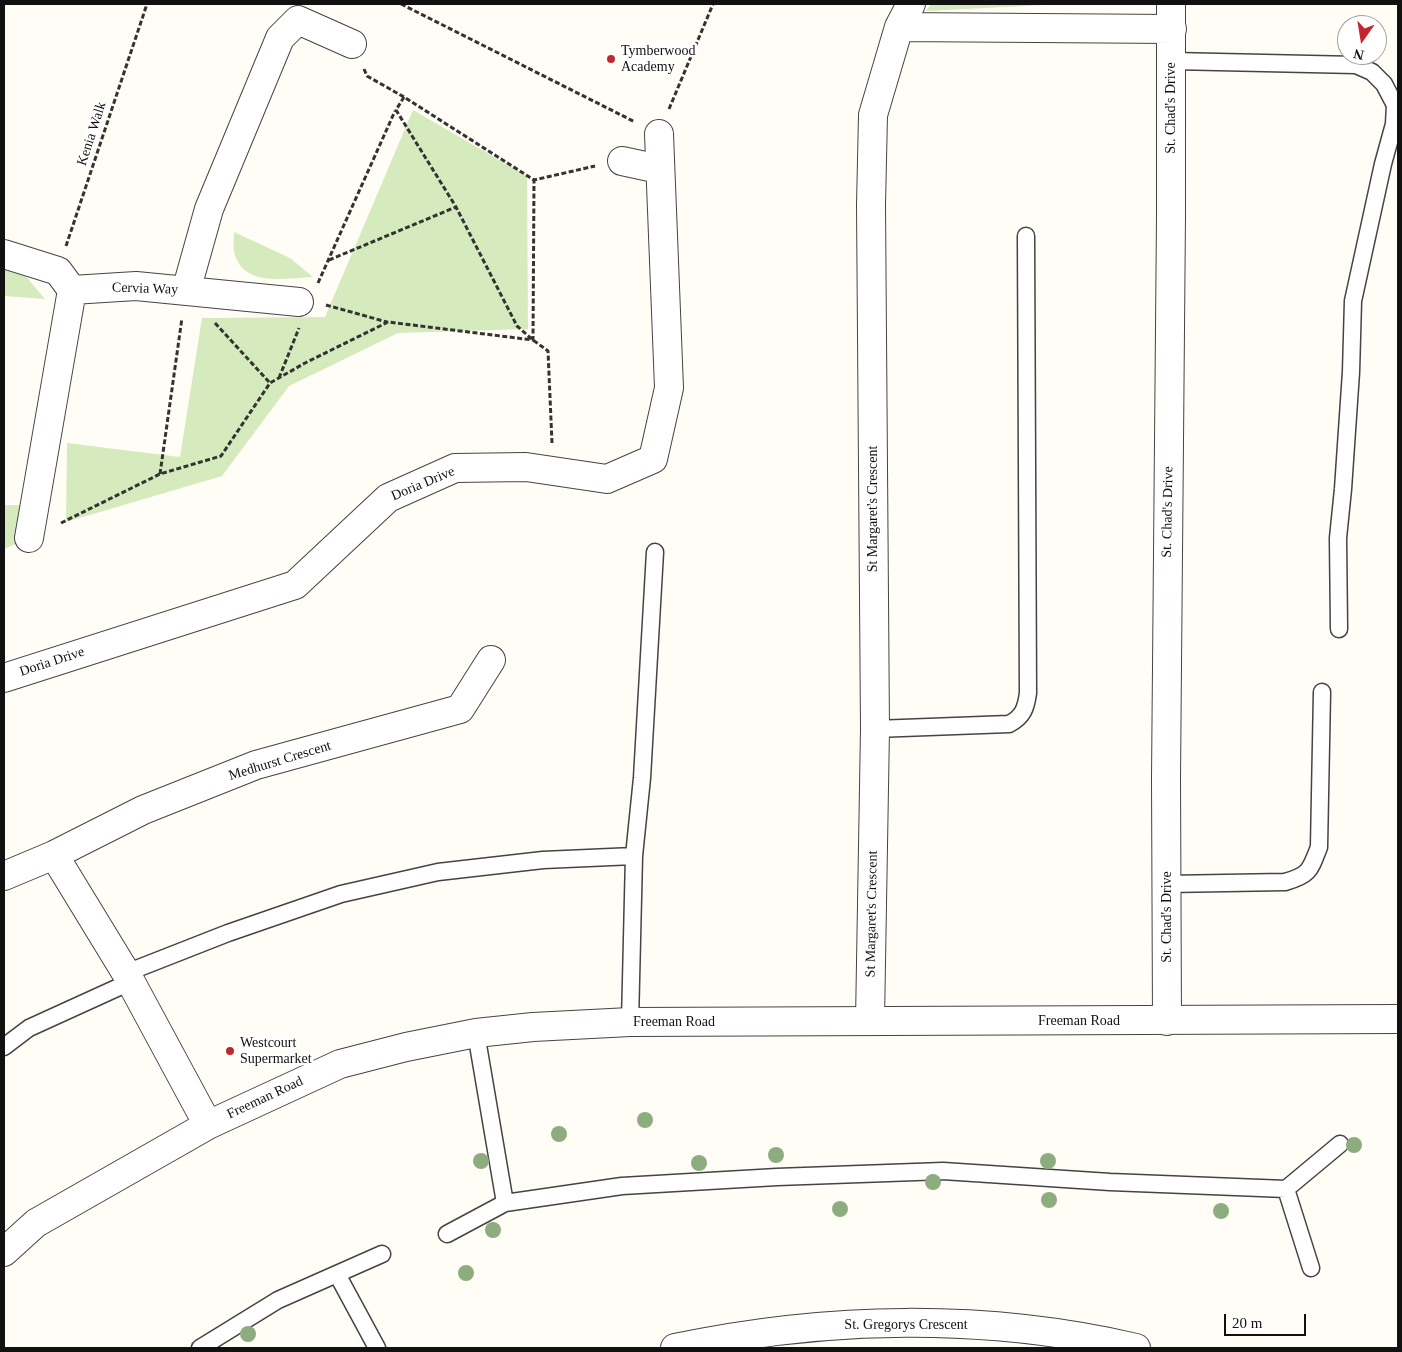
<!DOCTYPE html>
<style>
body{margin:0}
#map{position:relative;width:1402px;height:1352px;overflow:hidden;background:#fffdf5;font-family:Georgia,serif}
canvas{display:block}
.frame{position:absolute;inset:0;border:5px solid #111;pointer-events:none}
.north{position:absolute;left:1337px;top:15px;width:50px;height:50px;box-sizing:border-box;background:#fff;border:1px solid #a0a0a0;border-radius:50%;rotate:193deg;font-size:14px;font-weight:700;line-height:20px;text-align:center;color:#111}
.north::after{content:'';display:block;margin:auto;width:18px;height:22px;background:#c4262e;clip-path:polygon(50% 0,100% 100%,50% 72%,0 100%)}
.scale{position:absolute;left:1224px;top:1314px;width:82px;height:22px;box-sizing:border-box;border:2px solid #111;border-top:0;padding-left:6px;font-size:15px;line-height:18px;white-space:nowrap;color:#111;-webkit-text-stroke:4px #fff;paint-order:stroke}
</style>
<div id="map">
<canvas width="1402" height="1352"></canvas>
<div class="frame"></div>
<div class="north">N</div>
<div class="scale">20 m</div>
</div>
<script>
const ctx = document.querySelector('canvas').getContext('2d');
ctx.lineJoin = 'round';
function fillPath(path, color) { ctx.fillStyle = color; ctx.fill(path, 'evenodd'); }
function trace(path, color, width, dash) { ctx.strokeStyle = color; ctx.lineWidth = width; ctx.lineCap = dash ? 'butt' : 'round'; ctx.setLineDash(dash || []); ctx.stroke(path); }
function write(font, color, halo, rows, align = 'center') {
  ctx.font = font + ' Georgia,serif'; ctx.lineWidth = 5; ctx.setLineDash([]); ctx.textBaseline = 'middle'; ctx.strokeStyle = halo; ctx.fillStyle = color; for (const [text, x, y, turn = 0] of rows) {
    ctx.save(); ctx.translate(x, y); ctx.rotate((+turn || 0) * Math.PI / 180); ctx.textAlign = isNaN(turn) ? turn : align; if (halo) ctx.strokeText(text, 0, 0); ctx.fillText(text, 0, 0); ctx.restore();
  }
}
fillPath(new Path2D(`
 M931,4h133l-138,7z
 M413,110l114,66 1,153 -130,4 -109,53 -67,90 -156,46 1,-79 113,14 22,-139 123,-1z
 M234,232l56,26 23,19c-28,1 -70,11 -79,-25 -1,-6 0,-14 0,-20z
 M4,268l19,5 22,26 -41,-3z
 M4,505h21l-7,38 -14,6z`), '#d5ebbd');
const lane = new Path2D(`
 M1172,61l184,4 16,7 12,12 11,21 -1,19 -11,40 -30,137 -2,71 -8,117 -5,49 1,91
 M875,729l134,-5c14,-7 17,-16 19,-31l-2,-457
 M1167,884l118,-2c25,-7 25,-12 34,-35l3,-155
 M126,973l102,-40 113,-39 97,-22 105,-12 91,-4 8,-78 13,-226
 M630,1022l4,-166
 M476,1033l29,170
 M4,1047l25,-19 101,-46
 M1286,1189l25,79
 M447,1234l58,-31 117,-17 155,-9 166,-6 167,11 176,7 54,-45
 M337,1274l40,74
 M200,1348l78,-48 104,-46`);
const street = new Path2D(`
 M899,27l273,2
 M622,161l37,8
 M4,254l54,17 14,19 64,-4 163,16
 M186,291l23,-82 71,-171 18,-18 54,24
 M29,538l43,-248
 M4,678l291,-93 93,-87 67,-30 71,-1 81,12 46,-20 16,-71 -10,-254
 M54,855l72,118 82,152
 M4,876l50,-21 89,-45 113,-45 204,-56 31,-49
 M870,1021l5,-292 -4,-524 2,-90 26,-88 12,-23
 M1167,1021l-1,-243 5,-562v-212
 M4,1252l32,-29 172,-98 132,-61 66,-17 70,-14 57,-6 97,-5 768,-3
 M675,1348c152,-32 310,-35 461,0`);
trace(lane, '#444', 19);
trace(street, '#444', 30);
trace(new Path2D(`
 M401,4l234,118
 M364,69l3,7 37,21 130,83 61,-14
 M404,97l-8,13 60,97 61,119 16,14 15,11 4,92
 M669,109l44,-105
 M66,246l81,-242
 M329,260l127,-53
 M318,283l77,-172
 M326,305l61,17
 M215,323l55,60
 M279,378l20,-50
 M160,474l22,-156
 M61,523l99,-49 61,-18 49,-73 35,-20 83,-41 145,18 1,-160`), '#333', 3, [5, 2.5]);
trace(lane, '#fff', 16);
trace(street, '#fff', 28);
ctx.fillStyle = '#8dad7f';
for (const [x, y] of [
 [645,1120],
 [559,1134],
 [1354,1145],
 [776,1155],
 [481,1161],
 [1048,1161],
 [699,1163],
 [933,1182],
 [1049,1200],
 [840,1209],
 [1221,1211],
 [493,1230],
 [466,1273],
 [248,1334]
]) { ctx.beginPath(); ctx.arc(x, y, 8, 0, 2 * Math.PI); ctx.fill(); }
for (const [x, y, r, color] of [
 [611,59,5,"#c4262e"],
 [230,1051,5,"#c4262e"]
]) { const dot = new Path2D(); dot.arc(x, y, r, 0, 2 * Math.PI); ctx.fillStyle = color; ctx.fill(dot); trace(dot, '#fff', 2); }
write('14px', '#111', '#fff', [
 ["Tymberwood",621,51],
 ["Academy",621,67],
 ["Westcourt",240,1043],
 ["Supermarket",240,1059]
], 'left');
write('14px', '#111', '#fff', [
 ["St. Chad's Drive",1171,108,-90],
 ["Kenia Walk",92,134,-72],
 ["Cervia Way",145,289,2],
 ["Doria Drive",423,484,-23],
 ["St Margaret's Crescent",873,509,-90],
 ["St. Chad's Drive",1168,512,-89],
 ["Doria Drive",52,662,-18],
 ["Medhurst Crescent",280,761,-17],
 ["St Margaret's Crescent",872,914,-89],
 ["St. Chad's Drive",1167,917,-90],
 ["Freeman Road",1079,1021],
 ["Freeman Road",674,1022],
 ["Freeman Road",265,1098,-25],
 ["St. Gregorys Crescent",906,1325]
]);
</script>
